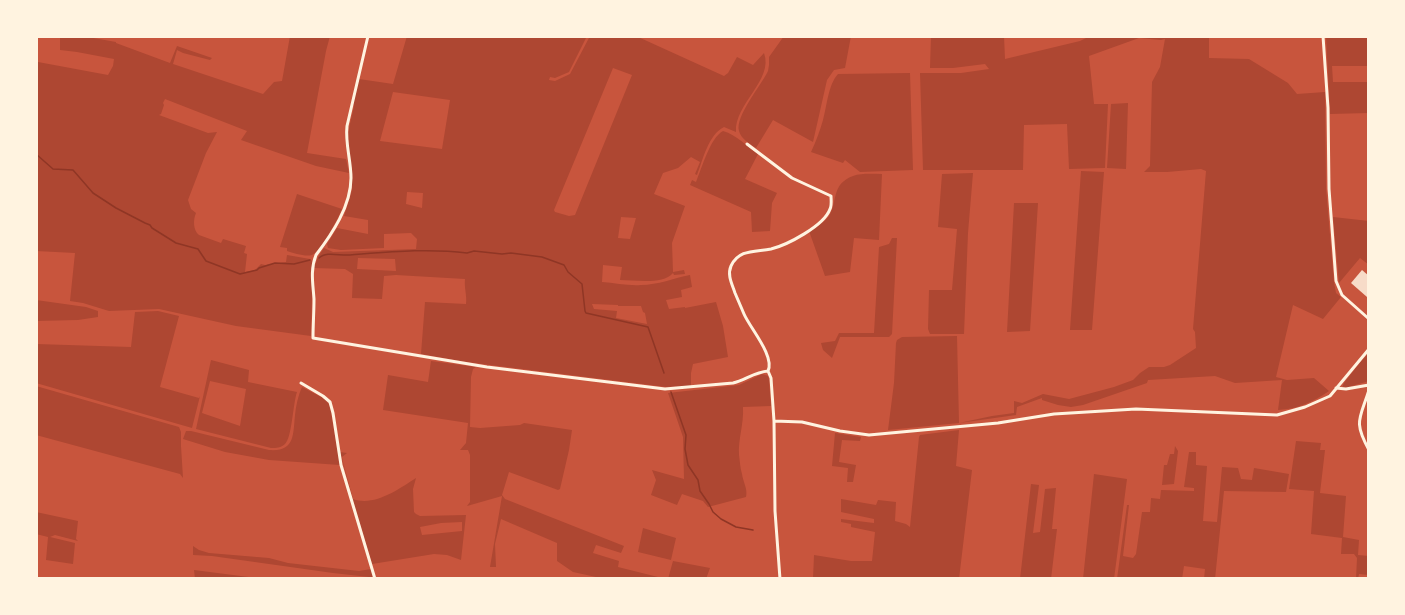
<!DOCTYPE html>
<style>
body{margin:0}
#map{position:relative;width:1405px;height:615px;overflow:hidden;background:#c8553d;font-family:Bitter,serif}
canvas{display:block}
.frame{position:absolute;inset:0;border:38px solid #fff3e0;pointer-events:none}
</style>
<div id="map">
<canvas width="1405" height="615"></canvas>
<div class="frame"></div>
</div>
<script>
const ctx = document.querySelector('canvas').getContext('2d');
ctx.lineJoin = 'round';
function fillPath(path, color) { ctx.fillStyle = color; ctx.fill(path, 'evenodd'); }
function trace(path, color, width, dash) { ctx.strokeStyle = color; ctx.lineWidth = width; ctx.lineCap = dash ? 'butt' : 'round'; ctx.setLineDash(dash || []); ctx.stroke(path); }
fillPath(new Path2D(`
 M60,36h22l34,6v1l54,20 7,-17 35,12 -2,2 -27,-7 -6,-3 -4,14 90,30 11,-12 8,-1 8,-45 2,2 1,-2h37l-4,15 -19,102 39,6 3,14 -33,-7 -75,-26 6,-9 -82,-32 -2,4 1,2 -3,9 -2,1 49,18 9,-1 -11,21 -18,47 3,9 5,4c-3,7 -3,17 3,22l22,8 2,-4 23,7 -2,7 3,1 -2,18 10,-2 6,-6 4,1 21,-3 1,-7 23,4 2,2v35l-1,40 -75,-10 -77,-17 -50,2 -26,-8 -13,-2 5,-48 -39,-2v-192l2,3 70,13 5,-9 1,-7 -37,-7 -17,-2z
 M407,36h180l-18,36 -14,6 -5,-1 -1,3 6,1 15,-7 20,-38h46l88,40 4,-3 9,-16 16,8 11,-12c10,27 -30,51 -28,79l-12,-5c-16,8 -21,33 -27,48l-2,-1 5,-12 -9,-5 -13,11 -15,5 -9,21 31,12 -13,37 1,29 11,-2 1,4 -11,1 -1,-2c-10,12 -38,7 -53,7l2,-13 -19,-2 -1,17c13,1 27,4 39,3 17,0 33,-7 49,-10l2,12 -11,3 1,7 -16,3 3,9 16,-2v1l31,-6 7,24 5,31 -35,7 -2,9v13l-25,1 -200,-25 -45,-8 4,-52 41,2c1,-9 -2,-16 -1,-25l-69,-4 -12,1 -2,23 -30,-1 1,-24 -8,-5 -31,-1 4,-11 6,-9 9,4 83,-3 1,-10 -6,-6 -27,1v14l-43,2 -13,-2 -1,-4 10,-16 31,6v-14l-24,-4 8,-26v-15l-5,-38 7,-31 -1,-1 6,-26 34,5zM613,68l19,7 -57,140 -6,1 -14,-4 -1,-2zM393,92l57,8 -8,49 -62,-8zM407,192l16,1 -1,15 -16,-4zM621,217l15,1 -6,21 -12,-1zM358,258l37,1 1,12 -39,-2zM592,304l26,1v1h23l2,6 2,1 2,11 -31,-6 1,-7 -23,-2z
 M784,36h67l-6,32 -11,2 -7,10 -14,62 -40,-22 -17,28c-6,-4 -15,-9 -17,-17 -4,-15 22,-45 29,-60l1,-6v-8z
 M931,36h73l1,23 75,-18 10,-5h119v22l40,1 39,24 9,11 28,-2 1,96 8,94 2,11 5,4 -18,22 -30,-14 -17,72 11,3 27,-2 15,13c-16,11 -31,18 -51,19l4,-30 -47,3 -20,-7 -67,4 -1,3 -64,22 -12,2 -13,-2 -16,-5v-2l-25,9 -1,8 -57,8 -71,7 6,-47 2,-40 1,-3 5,-3 55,-1 2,87 33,-7 22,-3v-12l8,2 21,-9 26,5 45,-12 19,-7 7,-7 9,-6h15l6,-2 26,-17 -1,-16 -2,-3 13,-158 -5,-2 -34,3h-23l6,-6 2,-84 8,-15 5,-28 -4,1 -22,-2 -50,18 5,48h14l-3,64 -36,1 -2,-45 -43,1 -1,45h-100l-3,-97h41l28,-4 -4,-5 -32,4h-23z
 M1326,36h43v77l-39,1zM1332,66h36v16h-35z
 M910,73l3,97 -53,2 -15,-12 -2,3 -32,-11c5,-11 9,-21 12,-32 4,-14 5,-35 15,-46z
 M1128,103l-2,66 -19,-1 4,-64z
 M723,131c14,4 23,15 35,23l-13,25 32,14 -5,10 -2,28 -18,1 -1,-20 -61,-27 2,-5 4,2c6,-14 14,-44 27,-51z
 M1081,171l23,1 -12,158h-22z
 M973,173l-5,60 -4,101h-34l-2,-5 1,-39h23l5,-61 -19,-2 4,-53z
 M882,174l-3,66 -25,-2 -4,34 -25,4 -16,-45c7,-4 15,-8 20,-15 9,-15 2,-32 24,-40 8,-3 20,-2 29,-2z
 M297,194l45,15c-5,11 -20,41 -30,46 -7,2 -18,-2 -25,-4v-3l-7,-1z
 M1014,203h24l-8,128 -23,1z
 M1333,217l36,4v44l-9,-7 -21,25z
 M892,238h5l-5,96 -3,3h-49l-8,21 -9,-8 -2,-7 14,-2 4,-8h35l5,-86 10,-3z
 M36,300l50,7 12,4v6l-20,3 -42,1z
 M158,311l21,5 -19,71 39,11 1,-2 -8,32 -156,-45v-39l95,3 4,-35z
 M1369,353v28l-24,7h-3l2,-5 18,-23z
 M211,360l38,10 -1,12 49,10c-4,11 -5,46 -12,52 -4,4 -9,4 -14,4l-75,-19zM210,381l36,8 -6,37 -38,-13z
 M431,361l45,6 -3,2 -2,8 -1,50 10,1 40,-3 4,-2 48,7 -3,20 -9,39 -2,1 -49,-18 -7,23 3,4 119,47 -3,7 -25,-8 -3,8 26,8 -1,6 48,12 -70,-2 -23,-5 -16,-11v-18l-56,-24 -6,25 1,23h-6l12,-71 -35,10 3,-4v-47l-2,-5h-8l6,-7 2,-20 -85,-13 5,-35 40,7z
 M762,374l6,2 1,4 2,26 -28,1c1,17 -5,32 -4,48 1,6 1,13 3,19 1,8 6,15 4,23l-38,10 -5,-6 -21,-7 -5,11 -26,-10 5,-15 -4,-10 32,9 -1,-42 -15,-44 71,-8z
 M36,386l143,41 2,5v14l2,32 -3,-4 -144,-39z
 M302,387l23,12 5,7 10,59 -71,-5 -44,-8 -42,-13 3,-8h5l78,19c26,2 24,-15 26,-35 1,-10 3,-19 7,-28z
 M959,430l-3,36 16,4 -13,109h-146l1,-24 37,6h21l3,-29 -24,-5v-3l-10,-2v-3l33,4v-4l-33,-7v-13l35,6 2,-5 18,2 -1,19 11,3 4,3 9,-90 1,-2z
 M835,433l26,4 -1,4 -18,-1 -3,22 17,3 -3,17h-6l1,-14 -16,-2z
 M1296,441l25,2 -1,7h5l-5,43 26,3 -3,41 16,3 -1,15 11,1v19l-10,-1 -1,5h-2l1,-21 -3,-4h-13l1,-16 -31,-4 3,-43 -25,-2z
 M1175,446l3,5 -4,33 -12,1 2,-20h3l3,-11h4z
 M340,452l7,1 -5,4 1,5 10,37c21,8 46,-10 63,-21l-3,11 1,23 2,2 4,2 46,-1 -5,45 -14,-5 -13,-1 -62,10 -18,-59zM462,522v9l-40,4 -2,-8 21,-4z
 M1189,452h7v13l11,1 -4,55 14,1 5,-55 16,1 3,11 11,1 2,-12 35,6 -3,18 -62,-1 -9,88h-11l1,-10 -21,-3 -2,13h-65l10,-74h2l-6,51 10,2 3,-4 6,-42h8l1,-14 9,1 1,-9 33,1v-3l-10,-1z
 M1094,474l33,5 -13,100h-31z
 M1031,484l8,1 -6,48 7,-1 5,-43 11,-1 -4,41h5l-6,50h-31z
 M36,512l42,9 -2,18 2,2 -23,-6 -5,2 25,6 -2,21 -27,-4 2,-23 -12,-3z
 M643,528l33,10 -5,22 -33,-8z
 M193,546l6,4 10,3 60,5 19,5 71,8 12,-2 2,10 -4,-2 -36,-4 -121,-17 -19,-1z
 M673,561l37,7 -4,11h-38z
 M194,570l70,9h-69z`), '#ae4732');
trace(new Path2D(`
 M36,154l17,15 20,1 20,23 23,15 29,15 5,2 2,3 24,15 22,6 8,12 34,13 17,-4 2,-2 16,-5 19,1 16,-4
 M319,258c7,-7 21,-2 31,-3 39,-3 78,-7 117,-2l7,-2 28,3 9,-1 31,4 22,8 4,7 14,12 3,27 1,2 62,14 16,46
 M671,392l15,43 -1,14 3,16 10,15 2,11 9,13 4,8 8,7 15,8 17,3`), '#8f3625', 1.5);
fillPath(new Path2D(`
 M1362,270l7,6v18l-2,3 -16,-14z`), '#f7dbc8');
trace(new Path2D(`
 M368,36l-21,90c-2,18 4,34 4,52 0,28 -19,56 -35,77 -6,15 -3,29 -2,44 0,13 -1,26 -1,39l174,29 178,22 68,-6c12,-3 22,-11 35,-12
 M1323,36l5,72 1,81 7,92 6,14 27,24
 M747,144l45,34 39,18c0,4 1,9 -1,13 -6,17 -43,36 -59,40 -16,3 -32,0 -40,17 -4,9 1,18 4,27 3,7 6,14 9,21 6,14 31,42 24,57l3,7 3,43 1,90 5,68
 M301,383l22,13 7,6 3,11 8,52 34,114
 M1336,388l10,1 23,-4
 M1369,390c-9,29 -16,31 0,60
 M774,421l28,1 38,9 29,4 129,-12 56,-9 82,-5 141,6 28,-8 25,-11 39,-47`), '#fff3e0', 3);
</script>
